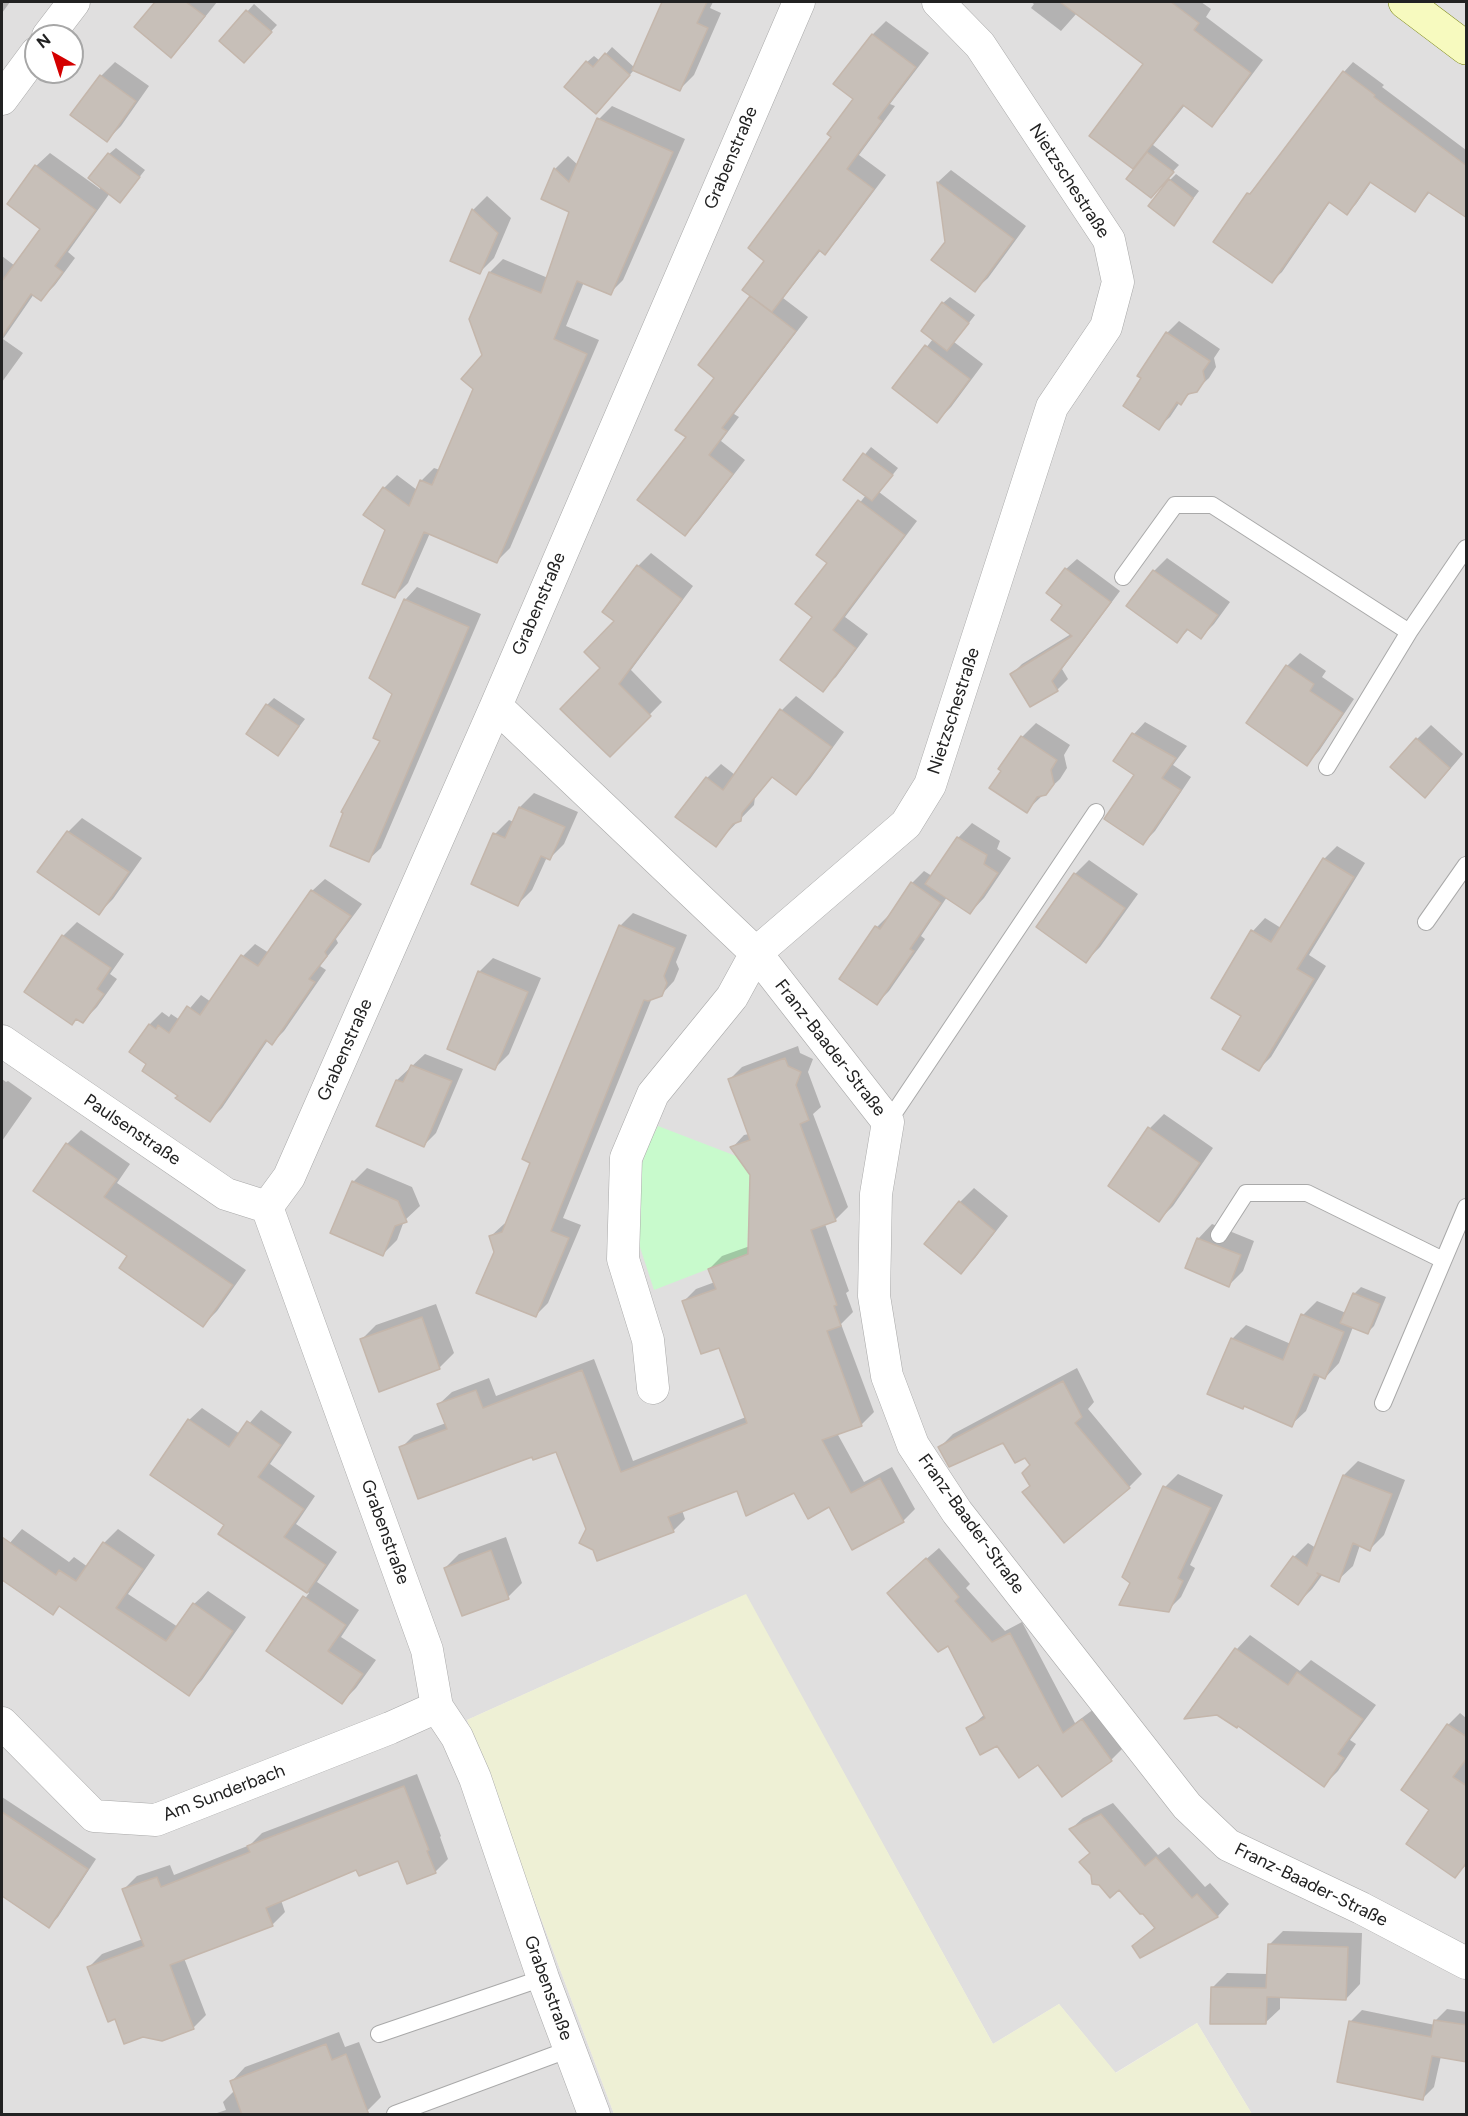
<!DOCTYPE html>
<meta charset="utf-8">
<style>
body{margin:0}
#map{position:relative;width:1468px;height:2116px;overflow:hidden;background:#f2efe9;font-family:Figtree,sans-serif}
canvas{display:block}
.frame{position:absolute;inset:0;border:3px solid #222;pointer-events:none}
.north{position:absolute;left:24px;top:24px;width:60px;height:60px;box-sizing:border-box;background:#fff;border:2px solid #a7a7a7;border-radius:50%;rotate:321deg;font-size:16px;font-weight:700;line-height:24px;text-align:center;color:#222}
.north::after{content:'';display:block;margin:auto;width:21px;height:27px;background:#d40000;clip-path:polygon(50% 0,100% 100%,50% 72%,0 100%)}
</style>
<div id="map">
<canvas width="1468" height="2116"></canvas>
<div class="frame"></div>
<div class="north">N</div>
</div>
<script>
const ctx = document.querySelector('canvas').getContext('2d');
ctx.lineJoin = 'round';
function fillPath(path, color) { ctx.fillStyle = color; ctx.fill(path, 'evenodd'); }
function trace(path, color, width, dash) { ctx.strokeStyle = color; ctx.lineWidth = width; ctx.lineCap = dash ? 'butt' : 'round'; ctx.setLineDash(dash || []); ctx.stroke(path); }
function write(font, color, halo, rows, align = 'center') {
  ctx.font = font + ' Figtree,sans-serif'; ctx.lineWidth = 6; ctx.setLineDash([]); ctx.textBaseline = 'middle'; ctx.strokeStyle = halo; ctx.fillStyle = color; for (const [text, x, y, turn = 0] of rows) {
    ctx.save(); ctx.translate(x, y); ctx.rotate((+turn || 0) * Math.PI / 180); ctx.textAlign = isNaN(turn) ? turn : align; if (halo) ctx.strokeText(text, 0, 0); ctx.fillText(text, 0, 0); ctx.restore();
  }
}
fillPath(new Path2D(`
 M2,2h1464v2112h-214l-55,-91 -82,50 -56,-69 -66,40 -248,-449 -278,125 147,394h-612zM36,36h36v36h-36z`), '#e0dfdf');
fillPath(new Path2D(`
 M746,1594l247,450 66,-40 57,69 81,-50 55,91h-638l-147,-394z`), '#eef0d5');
fillPath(new Path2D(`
 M658,1126l78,30 14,19 -3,79 -93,36 -18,-55 2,-58 9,-29z`), '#c8facc');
fillPath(new Path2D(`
 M2,2h8l-8,11z
 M157,2h60l-32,40 -14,14 -35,-29z
 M663,2h50l-3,6 11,5 -27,62 -14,14 -46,-19 -32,36 -15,-44 7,-6 6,5 12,-14 23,21z
 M1031,2h170l10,7 -5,8 57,43 -39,52 -13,13 -26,-20 -32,40 26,20 -29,31 -9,-38 4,-94 -68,-51 -16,18 -30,-23 3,-4z
 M254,4l23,21 -27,29 -29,-13z
 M886,21l43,32 -39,51 5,2 -36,49 27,20 -48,64 -13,14 -4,-3 -38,48 25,19 -74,97 5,3 -18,24 24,19 -47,61 -13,13 3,-97 28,-60 -16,-12 52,-70 14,-35 89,-162 -19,-15 37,-49z
 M115,62l34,24 -28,40 -14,14 -35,-25 29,-39z
 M1353,62l31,23 -2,2 84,63v66l-36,-24 -15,18 -43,-29 -16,23 -9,9 -17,-11 -48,70 -10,9 -23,-87 9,-10 86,-112z
 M612,106l73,33 -62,141 -13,13 -26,-11 -18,44 33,14 -89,208 -13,13 -67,-28 -22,50 -13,13 -11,-108 13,-13 20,15 4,-9 13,-13 6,2 35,-81 8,-34 -13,-36 20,-47 13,-13 45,19 23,-67 -16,-42 13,-13 10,9 21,-46z
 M116,148l29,22 -19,24 -16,-1 -42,59 7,6 -20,27 -14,14 -7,-5 -31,45 20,14 -21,29v-126l13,10 27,-37 -6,-63 14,-13 50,36 9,-35z
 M951,170l75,56 -38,52 -13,12 -29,-47 -8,-61z
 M1176,174l23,17 -25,33 -4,-44z
 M487,196l24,22 -17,40 -14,14 -7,-62z
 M950,297l25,18 -21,27 29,22 -32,43 -14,14 -43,-33 39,-49 10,-36z
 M1179,321l41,28 -6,9 2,9 -7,11 -13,12 -4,2 -12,10 -10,15 -12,11 -15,-50 -4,-3 28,-42z
 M871,447l27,21 -19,24 38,29 -72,96 23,17 -32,43 -14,13 -8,-74 15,-53 -11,-8 48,-60 -21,-16z
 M651,553l42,33 -62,84 31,32 -52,53 -8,-87 14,-47 22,-55z
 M1167,558l63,44 -16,22 -13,13 -12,-8 -12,12 -49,-35 26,-35z
 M1077,559l43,32 -58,78 6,10 -10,10 -28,16 -18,-31 10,-10 49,-30 -7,-29 2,-36z
 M417,587l64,27 -100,234 -13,12 14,-119 12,-48 11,-93z
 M1300,653l26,18 -4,6 32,22 -35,52 -12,13 -20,-98z
 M796,696l48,36 -34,47 -14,14 -23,-17 -18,21 -1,8 -39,40 -8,-67 14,-14 14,11 47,-65z
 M274,698l31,21 -27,35 -11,-49z
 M1145,722l42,24 -14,19 18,12 -36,54 -12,12 -9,-109z
 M1036,723l34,22 -6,10 3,13 -7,11 -34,32 -26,-42 22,-32z
 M1431,725l32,29 -24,28 -22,-43z
 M534,793l44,19 -14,32 -14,14 -3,-1 -15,33 -14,14 -45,-20 22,-50 14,-14 5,2 6,-15z
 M82,818l60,40 -29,41 -14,14 -60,-42 29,-39z
 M972,823l28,18 -3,8 14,9 -27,40 -14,15 -23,-16 -26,39 4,3 -36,52 -12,12 -36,-24 36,-52 12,-12 1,1 22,-33 12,-12 8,5 26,-38z
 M1337,846l28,17 -56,92 17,11 -55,91 -13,13 -5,-139 12,-13 16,10 43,-69z
 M1089,860l49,34 -38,53 -14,14 -48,-34 37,-53z
 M325,879l37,25 -26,35 2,4 -18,23 6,4 -42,61 -12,12 -4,-3 -46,68 -12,12 -30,-25 -32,-32 -17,-11 19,-28 12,-12 7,5 2,-3 9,6 21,-25 10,7 32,-46 12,-12 14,9 43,-62z
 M633,913l54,22 -11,27 3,7 -5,12 -13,14 -9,3 -89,220 18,7 -33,78 -13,13 -39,-64 -5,-16 13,-12 4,-2 112,-296z
 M77,922l47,32 -14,20 7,5 -20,28 -14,14 -20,-85z
 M493,958l48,20 -32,76 -14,14 -16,-96z
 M798,1046l2,7 13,6 -5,13 13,35 -8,7 35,93 -13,13 -10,4 24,67 -3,2 7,19 -12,12 33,88 -13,13 -24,8 27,49 28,-15 23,42 -12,12 -73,-16 -36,-14 -56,-1 -56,20 3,9 -12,12 -86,-2 -30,-79 -24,5 -132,-7 13,-13 32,-12 -7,-19 13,-12 37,-14 7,18 98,-37 39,102 113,-44 -26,-71 -37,-44 13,-13 19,-7 -6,-13 13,-13 28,-10 1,-71 -19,-27 12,-13 5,-1 -19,-55 12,-12z
 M425,1054l38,15 -27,64 -12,12 -27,-65z
 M2,1079l4,3 2,-1 24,17 -30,43z
 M1164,1114l49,34 -40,58 -14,14 -9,-92z
 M81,1130l49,34 -13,19 129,87 -29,41 -14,14 -74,-69 -62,-112z
 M367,1168l45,19 8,19 -16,15 -7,19 -14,14 -30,-72z
 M974,1188l34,28 -33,42 -14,14 -1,-70z
 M1212,1224l42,17 -11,30 -14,14 -31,-46z
 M1361,1287l25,10 -12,29 -7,7 -14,-6 -14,36 -14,15 -5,-2 -14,35 -15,14 -59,-86 14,-14 45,19 12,-29 14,-14 29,12 8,-19z
 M436,1304l18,49 -14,14 -60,23 -18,-51 14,-14z
 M1077,1368l17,34 -6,7 54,65 -13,13 -98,-2 1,-20 -6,-9 -23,-14 -63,5 13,-13z
 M202,1408l38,26 21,-24 31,22 -22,32 45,32 -19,28 41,28 -20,30 42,28 -18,27 35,23 -20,28 -14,14 -74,-52 41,-57 -89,-60 6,-8 -37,-105z
 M1358,1461l47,19 -21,55 -14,14 -10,-4 -7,21 -15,14 -15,-6 -11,15 -14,14 -4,-46 14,-14 8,5 28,-73z
 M1178,1474l45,21 -33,70 5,3 -14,29 -13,13 -44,-33 41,-90z
 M22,1529l47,33 5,-5 14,10 16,-24 14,-14 37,26 -27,39 50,33 16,-23 14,-13 38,26 -44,63 -13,14 -129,-89 -7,8 -51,-35v-26z
 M506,1537l16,46 -14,14 -63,-29 14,-14z
 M939,1548l31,36 -4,4 39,43 17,-9 53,101 19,-14 29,39 -12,12 -72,3 -71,-34 17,-15 -36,-70 -49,-62z
 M1250,1635l50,36 11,-11 65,45 -26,35 6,4 -18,27 -14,14 -86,-61 -20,-11 -31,4 50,-68z
 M1460,1713l6,5v147l-11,11 -24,-66 17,-85z
 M417,1774l24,62 -1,1 8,22 -13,13 -36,-13 -42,9 -76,32 4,12 -13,13 -88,33 22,57 -13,13 -77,-11 -27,-50 13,-13 41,-15 -19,-50 13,-13 33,-11 4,10 76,-30 12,-12z
 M2,1797l94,62 -38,58 -9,9 -21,-38 -26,-16z
 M1113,1803l45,52 11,-8 36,40 5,-4 19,21 -11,12 -78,40 -6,-9 22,-21 -85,-97 12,-11z
 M1283,1931l79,2 -2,51 -14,15 -66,-3v13l-15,14 -52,-36 14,-14 41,1 1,-29z
 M1447,2009l19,3v46l-25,-2 -7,31 -12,12 -72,-77 12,-12 73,15 1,-5z
 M339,2032l6,15 14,-5 22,55 -14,14 -10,3h-143l12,-4 -3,-8 12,-12 -3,-9 13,-14z`), '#0003');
const building = new Path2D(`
 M155,2h31l19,14 -34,42 -37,-31z
 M662,2h45l-10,21 11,5 -28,63 -48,-21z
 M1060,2h111l28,21 -5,7 57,43 -39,54 -29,-22 -50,64 -44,-33 54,-72z
 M246,10l26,22 -28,31 -25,-22z
 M872,34l44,33 -38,51 4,3 -35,48 27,20 -49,66 -6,-5 -47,62 -30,-22 22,-29 -16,-13 83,-111 -4,-3 26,-35 -20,-15z
 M605,53l25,22 -34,39 -32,-27 22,-26 7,6z
 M1343,71l32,24 -1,2 93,69v52l-39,-26 -13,20 -45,-30 -23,33 -18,-13 -57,81 -59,-41 34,-49 3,1z
 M100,75l36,26 -29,41 -37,-27z
 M597,118l76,34 -62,143 -34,-14 -23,58 33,15 -90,209 -73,-31 -29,66 -33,-14 23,-54 -22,-15 20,-28 26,19 11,-26 12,5 41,-96 -12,-10 21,-24 -13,-36 20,-47 52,21 28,-81 -28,-13 13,-31 15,14z
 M1147,152l27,20 -23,26 -25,-19z
 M108,153l32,24 -20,26 -32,-25z
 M35,165l61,45 -41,56 8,6 -22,29 -10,-7 -29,43v-56l38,-52 -33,-25z
 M1169,179l24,19 -19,28 -26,-20z
 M937,182l77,57 -39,53 -44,-32 14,-18z
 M472,209l26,24 -18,41 -30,-13z
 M750,296l46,35 -74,97 5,3 -18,24 24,19 -48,62 -48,-36 49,-63 -11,-7 39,-52 -16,-13z
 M942,302l27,21 -22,28 -26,-20z
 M1166,332l44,29 -7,10 2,9 -8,12 -9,2 -7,11 -4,-3 -18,28 -36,-24 18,-28 -4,-2z
 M925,345l45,34 -33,44 -45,-35z
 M863,453l30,22 -21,26 -29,-21z
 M858,500l47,35 -72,95 23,18 -33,44 -43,-32 32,-43 -17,-13 32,-41 -11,-8z
 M637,565l45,34 -63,85 32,32 -41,41 -50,-48 40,-41 -16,-16 30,-31 -12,-9z
 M1065,568l46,34 -59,79 6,10 -28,16 -20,-33 62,-38 -21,-16 11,-15 -16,-12z
 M1153,570l65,45 -17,24 -14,-10 -10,14 -51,-37z
 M404,599l65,28 -100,235 -39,-16 13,-33 -2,-1 39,-71 -7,-3 19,-44 -23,-16z
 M1286,665l28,19 -4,7 33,22 -36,53 -61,-43z
 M266,704l33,22 -21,30 -32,-22z
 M780,709l52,38 -36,48 -24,-18 -30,36 -1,8 -8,3 -17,23 -41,-30 31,-40 17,13z
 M1132,733l44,25 -14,20 19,12 -38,55 -39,-26 30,-44 -21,-14z
 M1021,736l36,24 -6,10 3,14 -8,11 -9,2 -10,16 -38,-25 12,-17 -3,-2z
 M1416,738l34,30 -25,30 -35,-31z
 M519,807l46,20 -15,33 -9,-4 -23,50 -47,-22 22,-51 12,5z
 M67,831l62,41 -30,43 -62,-43z
 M957,837l30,18 -3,9 14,9 -28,41 -45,-30z
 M1323,858l31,19 -57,92 17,10 -55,92 -37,-22 19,-33 -30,-18 40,-68 20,12z
 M1074,873l51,35 -39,55 -50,-36z
 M911,882l30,21 -31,46 4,2 -37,54 -38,-26 36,-53 5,3z
 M311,890l40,26 -26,36 2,4 -18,23 6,3 -43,63 -6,-5 -56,82 -35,-24 3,-2 -36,-25 4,-7 -17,-12 20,-28 7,5 2,-4 11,8 18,-27 13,9 41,-60 17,11z
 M619,925l56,23 -11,28 3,7 -5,13 -14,5 -4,-1 -93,231 18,7 -33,79 -60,-24 18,-41 -5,-16 13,-4 28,-69 -8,-4z
 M62,935l49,33 -14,21 7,5 -21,29 -7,-4 -4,6 -48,-33z
 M478,971l50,21 -33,78 -48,-21z
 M785,1058l3,8 13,6 -5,13 13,35 -9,4 36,97 -25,9 26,75 -3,1 7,20 -14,5 35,95 -40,14 29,53 29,-15 24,44 -52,28 -23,-43 -21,12 -14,-26 -48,23 -9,-25 -69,26 6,15 -77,29 -4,-11 -14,-7 7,-14 -30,-77 -23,8 -1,-3 -114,42 -19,-52 48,-18 -10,-25 39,-14 7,18 99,-38 39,102 126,-49 -28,-75 -18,6 -19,-53 34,-12 -8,-20 40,-15 2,-79 -20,-28 20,-7 -22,-61z
 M411,1065l41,16 -28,66 -48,-21 20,-46 7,2z
 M1148,1127l52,36 -41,59 -51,-36z
 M66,1143l51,36 -13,18 129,88 -30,42 -84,-59 8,-12 -94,-65z
 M352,1181l46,20 9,21 -12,4 -12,30 -53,-23z
 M959,1201l36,30 -34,43 -37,-30z
 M1197,1238l44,17 -12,32 -44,-19z
 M1353,1293l27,11 -12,30 -28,-11z
 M1301,1314l43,18 -19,47 -11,-5 -22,53 -48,-21 -1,3 -36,-15 24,-56 52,22z
 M422,1317l18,52 -61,23 -19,-53z
 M1063,1381l19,36 -7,6 55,65 -66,55 -42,-51 8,-6 -8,-13 8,-8 -5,-7 -10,5 -12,-20 -54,24 -11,-20z
 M188,1419l41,28 18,-26 34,24 -23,32 46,32 -20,28 42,28 -19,28 -89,-59 6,-9 -74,-50z
 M1343,1475l49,19 -22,57 -17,-8 -14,39 -22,-9 2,2 -21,30 -27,-19 22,-30 14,10z
 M1163,1486l48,22 -33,70 5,3 -14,31 -50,-7 11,-22 -8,-6z
 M2,1537l54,38 3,-5 17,11 27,-39 40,27 -27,39 50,33 27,-38 40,28 -44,65 -130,-90 -6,9 -51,-35z
 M491,1550l18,49 -47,17 -18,-48z
 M926,1558l33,39 -4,4 37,41 18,-9 53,100 19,-14 30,42 -50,36 -24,-32 -19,13 -22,-32 -17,9 -14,-27 19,-10 -37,-72 -10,6 -51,-59z
 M303,1596l43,29 -18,26 35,23 -21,30 -76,-53z
 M1235,1648l53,37 9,-13 66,47 -25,35 6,4 -20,29 -86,-61 -1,2 -20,-13 -33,4z
 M1447,1724l20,13v21l-14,19 14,9v76l-12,16 -49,-34 23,-34 -28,-20z
 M404,1786l25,64 -2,1 9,22 -29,11 -9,-23 -39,15 -3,-6 -90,38 7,18 -103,39 24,64 -32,12 -19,-4 -19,7 -9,-25 -7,3 -21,-55 57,-21 -22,-57 35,-12 4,10 89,-35 -3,-6z
 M2,1812l86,57 -39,59 -47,-32z
 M1101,1814l44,52 11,-9 36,41 5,-4 21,23 -78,41 -8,-12 23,-18 -12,-14h-3l-21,-24 -9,8 -11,-13 -7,-1 -1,-9 -12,-13 11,-9 -21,-24z
 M1268,1944l80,3 -2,53 -79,-3 -1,27h-56l1,-37 55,1z
 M1434,2020l33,5v37l-35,-6 -9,44 -86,-18 12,-61 82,16z
 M326,2044l6,16 14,-6 23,61h-127l-12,-34z`);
fillPath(building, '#c7bfb8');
trace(building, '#c4b6ab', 1.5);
const lane = new Path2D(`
 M1123,577l52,-72h37l197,127
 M1327,767l82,-135 57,-84
 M1426,922l40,-57
 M888,1122l208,-310
 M1219,1235l27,-42h61l136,67
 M1383,1403l83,-196
 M379,2034l164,-56
 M395,2114l175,-65`);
const street = new Path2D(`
 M48,36l26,-34
 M2,99l34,-46
 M496,706l260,247 132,169 -12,72 -2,102 13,80 26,69 44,67 230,294 41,39 133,63 105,55
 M2,1041l224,153 41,13
 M267,1207l22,-30 207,-471 303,-704
 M267,1207l160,443 10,57 20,30 18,41 68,200 51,136
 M653,1388l-5,-48 -25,-81 3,-101 27,-64 79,-97 24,-44 150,-129 24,-39 122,-378 54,-80 12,-45 -9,-42 -129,-195 -42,-43
 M2,1723l92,93 62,4 234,-92 47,-21`);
const secondary = new Path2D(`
 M1405,2l61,46`);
trace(lane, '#a9a9a9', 18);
trace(street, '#a9a9a9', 33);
trace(secondary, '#707d05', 34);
trace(lane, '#fff', 16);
trace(street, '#fff', 32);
trace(secondary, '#f7fabf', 33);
write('18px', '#222', '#fff', [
 ["Grabenstraße",731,158,-67],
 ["Nietzschestraße",1069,181,57],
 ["Grabenstraße",539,604,-67],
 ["Nietzschestraße",954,711,-72],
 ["Franz-Baader-Straße",830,1048,52],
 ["Grabenstraße",345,1050,-66],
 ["Paulsenstraße",132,1130,34],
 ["Franz-Baader-Straße",971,1524,54],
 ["Grabenstraße",385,1532,70],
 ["Am Sunderbach",224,1793,-21],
 ["Franz-Baader-Straße",1311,1885,26],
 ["Grabenstraße",548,1988,70]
]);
</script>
